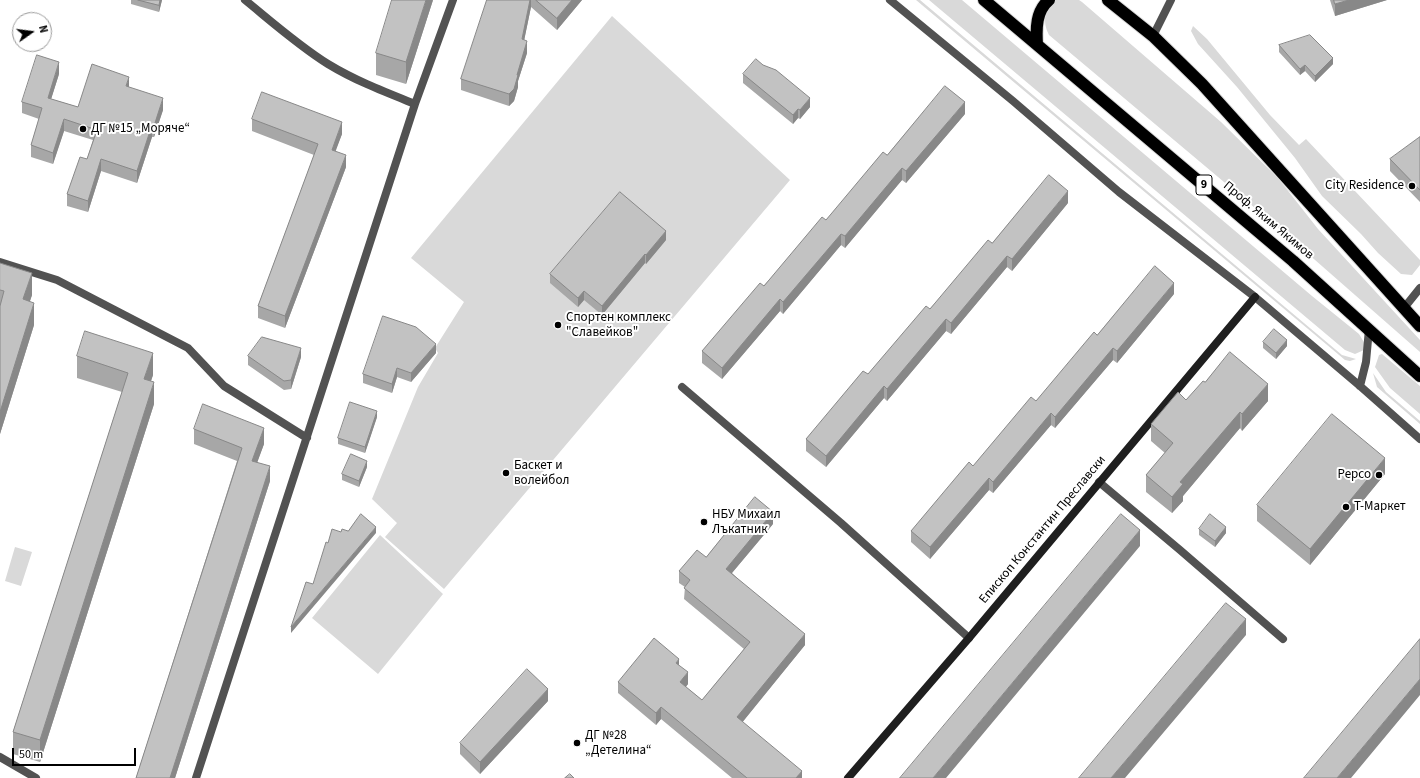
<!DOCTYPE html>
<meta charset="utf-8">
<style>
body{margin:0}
#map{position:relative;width:1420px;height:778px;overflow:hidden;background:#fff;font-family:"Source Sans 3",sans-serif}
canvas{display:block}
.north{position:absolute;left:12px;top:12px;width:40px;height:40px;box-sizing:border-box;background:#fff;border:1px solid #999;border-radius:50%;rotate:76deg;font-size:11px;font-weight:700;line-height:16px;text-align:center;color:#000}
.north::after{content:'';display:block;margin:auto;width:14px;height:18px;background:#000;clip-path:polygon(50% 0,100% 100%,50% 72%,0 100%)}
.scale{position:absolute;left:12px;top:748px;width:124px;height:18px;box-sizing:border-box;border:2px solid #000;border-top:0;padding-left:5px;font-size:12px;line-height:14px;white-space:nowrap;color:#000;-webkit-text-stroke:3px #fff;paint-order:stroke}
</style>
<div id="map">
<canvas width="1420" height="778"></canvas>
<div class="north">N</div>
<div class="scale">50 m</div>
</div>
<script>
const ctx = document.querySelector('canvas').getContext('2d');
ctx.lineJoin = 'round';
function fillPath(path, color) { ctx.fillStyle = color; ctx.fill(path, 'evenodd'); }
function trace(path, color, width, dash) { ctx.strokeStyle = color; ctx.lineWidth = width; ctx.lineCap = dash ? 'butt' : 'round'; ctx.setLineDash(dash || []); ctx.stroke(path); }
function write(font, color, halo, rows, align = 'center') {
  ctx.font = font + ' "Source Sans 3",sans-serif'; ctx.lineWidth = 4; ctx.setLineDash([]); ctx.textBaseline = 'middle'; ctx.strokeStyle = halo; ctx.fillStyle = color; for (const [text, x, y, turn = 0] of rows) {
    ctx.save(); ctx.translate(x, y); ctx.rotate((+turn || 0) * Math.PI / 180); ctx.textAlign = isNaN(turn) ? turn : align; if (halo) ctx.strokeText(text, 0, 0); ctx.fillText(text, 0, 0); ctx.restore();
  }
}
fillPath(new Path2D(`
 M916,0h4l422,355 14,4 -6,2 -5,-1z
 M929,0h33l350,296 47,38 6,10 -1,6 -9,4 -10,-4z
 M1055,0h24l3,2 139,120 57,56 40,51 102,111v12l-146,-128 -225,-189c-7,-13 -5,-26 6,-35z
 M612,16l178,164 -346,409 -59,-52 12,-14 -25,-24 46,-112 20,-34 -3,-5 29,-46 -53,-44z
 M1193,26l14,13 63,76 29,30 7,-6 114,121v5l-8,10 -11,-1 -23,-21 -17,-19 -39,-38 -27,-38 -58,-71 -39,-43 -7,-13z
 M1382,354l38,32v28l-30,-26 -15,-21 4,-12z
 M1373,373l13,19 34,29v3l-43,-37z
 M380,535l63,59 -65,80 -66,-56z
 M15,547l17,5 -11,34 -16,-5z`), '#d9d9d9');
const highway = new Path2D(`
 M984,0l309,261 127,115
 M1108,0l45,36 49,48 218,242
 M1037,44c-1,-16 -1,-33 12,-44`);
trace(highway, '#dbdbdb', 14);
trace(new Path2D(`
 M245,0c27,22 54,46 83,64 28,17 57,28 87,40
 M890,0l123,101 106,91 136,105 105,89 60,53
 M1153,36l18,-36
 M0,262l57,18 131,68 36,38 83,52
 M1404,308l16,-20
 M1360,386l6,-24 3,-33
 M682,387l159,136 128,115
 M1099,482l81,68 103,89
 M0,757l36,21
 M196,778l219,-674 38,-104`), '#525252', 8);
trace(new Path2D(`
 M848,778l121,-140 286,-341`), '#1f1f1f', 8);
trace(highway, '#000', 12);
fillPath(new Path2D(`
 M131,0h31l-3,12 -28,-8z
 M433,0l-27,84 -30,-9v-22z
 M487,0h95l-25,30 -26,-23 -7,33 3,13 -9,28v6l-4,14 -5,5 -48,-16v-11z
 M1330,0h57l-52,16z
 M1279,45l54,19 -18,18 -10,-11 -5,4 -21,-23z
 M59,74l-8,25 27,8 51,-20 34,23 -9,27h-2l-15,46 -36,-12 -13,41 -21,-6v-12l20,-35 6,-19 -29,-9 -11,33 -22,-7v-12l8,-26 -17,-6v-11z
 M743,74l67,33 -10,12 -2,-1 -5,6 -50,-41z
 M965,114l-59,69 -4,-3 -57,68 -4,-3 -58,69 -3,-3 -58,68 -20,-16v-12l185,-196z
 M252,119l90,15 -7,17 11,16 -61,161 -27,-10v-12l56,-151 -62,-24z
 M1420,137v65l-30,-31v-12z
 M1068,203l-56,68 -5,-4 -56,67 -5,-3 -59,70 -3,-3 -58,69 -20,-16v-12l62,-65 124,-131z
 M666,240l-20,24 -1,-1 -43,52 -18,-15 -6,7 -28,-24v-9z
 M0,263l32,32 -2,6 4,24 -34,109z
 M1174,294l-57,69 -4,-3 -58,68 -4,-3 -58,68 -4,-3 -59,69 -19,-17v-11l125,-130 61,-66z
 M1263,342l24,4 -11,13 -13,-11z
 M436,353l-25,29 -14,-5 -5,16 -29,-10v-9z
 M77,356l76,19 -2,6 3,23 -114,358 -27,-8v-22l109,-340 -45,-14z
 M248,356l53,1 -10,32 -7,1 -36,-25z
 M1205,382l63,19 -26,30 -2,-3 -57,68v5l-11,12 -26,-21v-17l19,-22 -14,-12v-17l35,-24z
 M377,417l-12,36 -27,-9v-6z
 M194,429l70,15 -7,18 13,19 -95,297h-39l101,-317 -43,-17z
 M367,467l-8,20 -17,-7v-6z
 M1385,474l-75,91 -53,-44v-16z
 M773,524l-41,49 73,72 -63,77 60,56h-70l-71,-59 -5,6 -38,-32v-11l61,-17 9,19 -2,3 16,13 42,-51 -60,-50 1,-12 -6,-4v-12l27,-14z
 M1199,529l27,4 -11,14 -16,-12z
 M548,701l-68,73 -20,-20v-11z`), '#a7a7a7');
fillPath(new Path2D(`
 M160,0h2l-3,12v-7z
 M426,0h7l-27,84v-22z
 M530,0h1v7l-9,44v-12z
 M572,0h10l-25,30v-12z
 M1349,0h38l-52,16v-12z
 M527,41v12l-9,28v6l-4,14 -5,5v-12l8,-19z
 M1333,58v6l-18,18v-6z
 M59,62v12l-11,35v-11z
 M1305,65v6l-5,4v-6z
 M129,77v11l-3,-2z
 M163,98v12l-9,27v-11z
 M810,98v9l-10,12v-9z
 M965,102v12l-59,69v-12z
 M798,109v9l-5,6v-9z
 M64,119v12l-11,33v-11z
 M342,122v12l-10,27v-11z
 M152,125v12l-15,46v-12z
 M346,155v12l-61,161v-12z
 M101,159v12l-13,41v-11z
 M902,168v12l-57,68v-12z
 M1068,191v12l-56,68v-12z
 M666,231v9l-20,24v-9z
 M841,234v11l-58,69v-12z
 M645,254v9l-43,52v-9z
 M1007,256v11l-56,67v-11z
 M32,273v22l-9,26v-22z
 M1174,283v11l-57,69v-12z
 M584,291v9l-6,7v-9z
 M780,299v12l-58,68v-11z
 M34,303v22l-34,109v-22z
 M946,319v12l-59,70v-12z
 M1287,340v6l-11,13v-6z
 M436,344v9l-25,29v-9z
 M301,348v9l-10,32v-9z
 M1113,348v12l-58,68v-11z
 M153,353v22l-9,26v-22z
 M397,368v9l-5,16v-9z
 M154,382v22l-114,358v-22z
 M1268,384v17l-26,30v-17z
 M884,386v12l-58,69v-11z
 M377,411v6l-12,36v-6z
 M1240,412v16l-57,68v5l-11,12v-16l8,-15z
 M1051,413v12l-58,68v-11z
 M264,428v16l-12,33v-16z
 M1385,458v16l-75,91v-16z
 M367,461v6l-8,20v-6z
 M270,466v15l-95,297h-5z
 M989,478v12l-59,69v-12z
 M773,512v12l-47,56v-11z
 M376,527v6l-85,100v-6z
 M1226,527v6l-11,14v-6z
 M1140,530v16l-194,232h-13z
 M1246,619v16l-121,143h-14z
 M805,634v11l-68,84v-12z
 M679,659v11l-3,-7z
 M688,672v12l-8,9v-11z
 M1420,679v16l-69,83h-14z
 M548,689v12l-68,73v-12z
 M661,707v12l-5,6v-12z
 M802,771v7h-6z`), '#888');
const building = new Path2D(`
 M138,0h22l-1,5z
 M392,0h34l-20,62 -30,-9z
 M487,0h43l-8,39 5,2 -10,34h1l-4,14 -5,5 -48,-15z
 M536,0h36l-15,18z
 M1334,0h15l-14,4z
 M1310,35l23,23 -18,18 -10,-11 -5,4 -21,-24z
 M37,55l22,7 -11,36 30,9 14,-43 37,13 -3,9 37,12 -9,28 -2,-1 -15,46 -36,-12 -13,42 -21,-7 13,-37 7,2 10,-29 -33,-11 -11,34 -22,-8 11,-37 -20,-6z
 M756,59l7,6 13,5 34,28 -10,12 -2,-1 -5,6 -50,-41z
 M945,86l20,16 -59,69 -4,-3 -57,68 -4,-2 -58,68 -3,-3 -58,69 -20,-17 58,-68 4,3 58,-69 4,3 57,-68 4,3z
 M262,92l80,30 -10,28 14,5 -61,161 -27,-10 60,-162 -66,-25z
 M1420,137v53l-30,-31z
 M1049,175l19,16 -56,68 -5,-3 -56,67 -5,-4 -59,70 -3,-3 -58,70 -20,-17 57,-68 5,3 58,-68 4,3 58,-69 4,3z
 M620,192l46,39 -20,24 -1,-1 -43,52 -18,-15 -6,7 -28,-24z
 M0,263l32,10 -9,26 11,4 -34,109v-106l4,-15 -4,-1z
 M1155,266l19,17 -57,68 -4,-3 -58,69 -4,-4 -58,69 -4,-4 -59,69 -19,-16 58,-69 4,4 58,-69 5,4 58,-69 3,3z
 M383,316l33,11 20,17 -25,29 -14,-5 -5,16 -29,-10z
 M1274,329l13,11 -11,13 -13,-11z
 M85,331l68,22 -9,26 10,3 -114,358 -27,-8 115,-359 -51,-17z
 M262,337l39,11 -10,32 -7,1 -36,-25z
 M1230,352l38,32 -26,30 -2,-2 -60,70 3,2 -11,13 -26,-22 27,-32 -22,-19 27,-32 8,8 17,-19 2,1z
 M350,402l27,9 -12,36 -27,-9z
 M203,404l61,24 -12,33 18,5 -100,312h-34l106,-330 -48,-19z
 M1332,414l53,44 -75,91 -53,-44z
 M351,454l16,7 -8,20 -17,-7z
 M755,497l18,15 -47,57 79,65 -68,83 65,54 -6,7h-49l-86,-71 -5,6 -38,-31 36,-44 25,21 -3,4 12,9 -8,10 22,18 48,-58 -66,-54 6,-8 -11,-9 18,-21 9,7z
 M361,514l15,13 -85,100 15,-45 7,2 13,-42 2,1 4,-14 9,3 1,-3 6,2z
 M1121,514l19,16 -207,248h-33z
 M1210,514l16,13 -11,14 -16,-12z
 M1226,603l20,16 -135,159h-32z
 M1420,639v40l-83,99h-33z
 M527,669l21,20 -68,73 -20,-19z
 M570,774l4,4h-9z`);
fillPath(building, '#c2c2c2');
trace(building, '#888', 1);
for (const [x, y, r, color] of [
 [83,129,4,"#000"],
 [1412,186,4,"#000"],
 [558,325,4,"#000"],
 [506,473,4,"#000"],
 [1379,475,4,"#000"],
 [1346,507,4,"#000"],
 [704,522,4,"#000"],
 [577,743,4,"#000"]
]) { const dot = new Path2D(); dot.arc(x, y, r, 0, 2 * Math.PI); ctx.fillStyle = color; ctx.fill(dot); trace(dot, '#fff', 1.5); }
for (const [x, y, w] of [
 [1204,185,16]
]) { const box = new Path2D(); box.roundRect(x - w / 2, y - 10, w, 20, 3); ctx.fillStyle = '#fff'; ctx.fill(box); trace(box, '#000', 1); }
write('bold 12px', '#000', null, [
 ["9",1204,185]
]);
write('13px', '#000', '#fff', [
 ["ДГ №15 „Моряче“",91,129],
 ["City Residence",1404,186,"right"],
 ["Спортен комплекс",566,318],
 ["\"Славейков\"",566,333],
 ["Баскет и",514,466],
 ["волейбол",514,481],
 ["Pepco",1371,475,"right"],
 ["Т-Маркет",1354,507],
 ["НБУ Михаил",712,515],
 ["Лъкатник",712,530],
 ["ДГ №28",585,736],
 ["„Детелина“",585,751]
], 'left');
write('13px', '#000', '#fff', [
 ["Проф. Яким Якимов",1268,221,40],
 ["Епископ Константин Преславски",1043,530,-50]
]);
</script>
